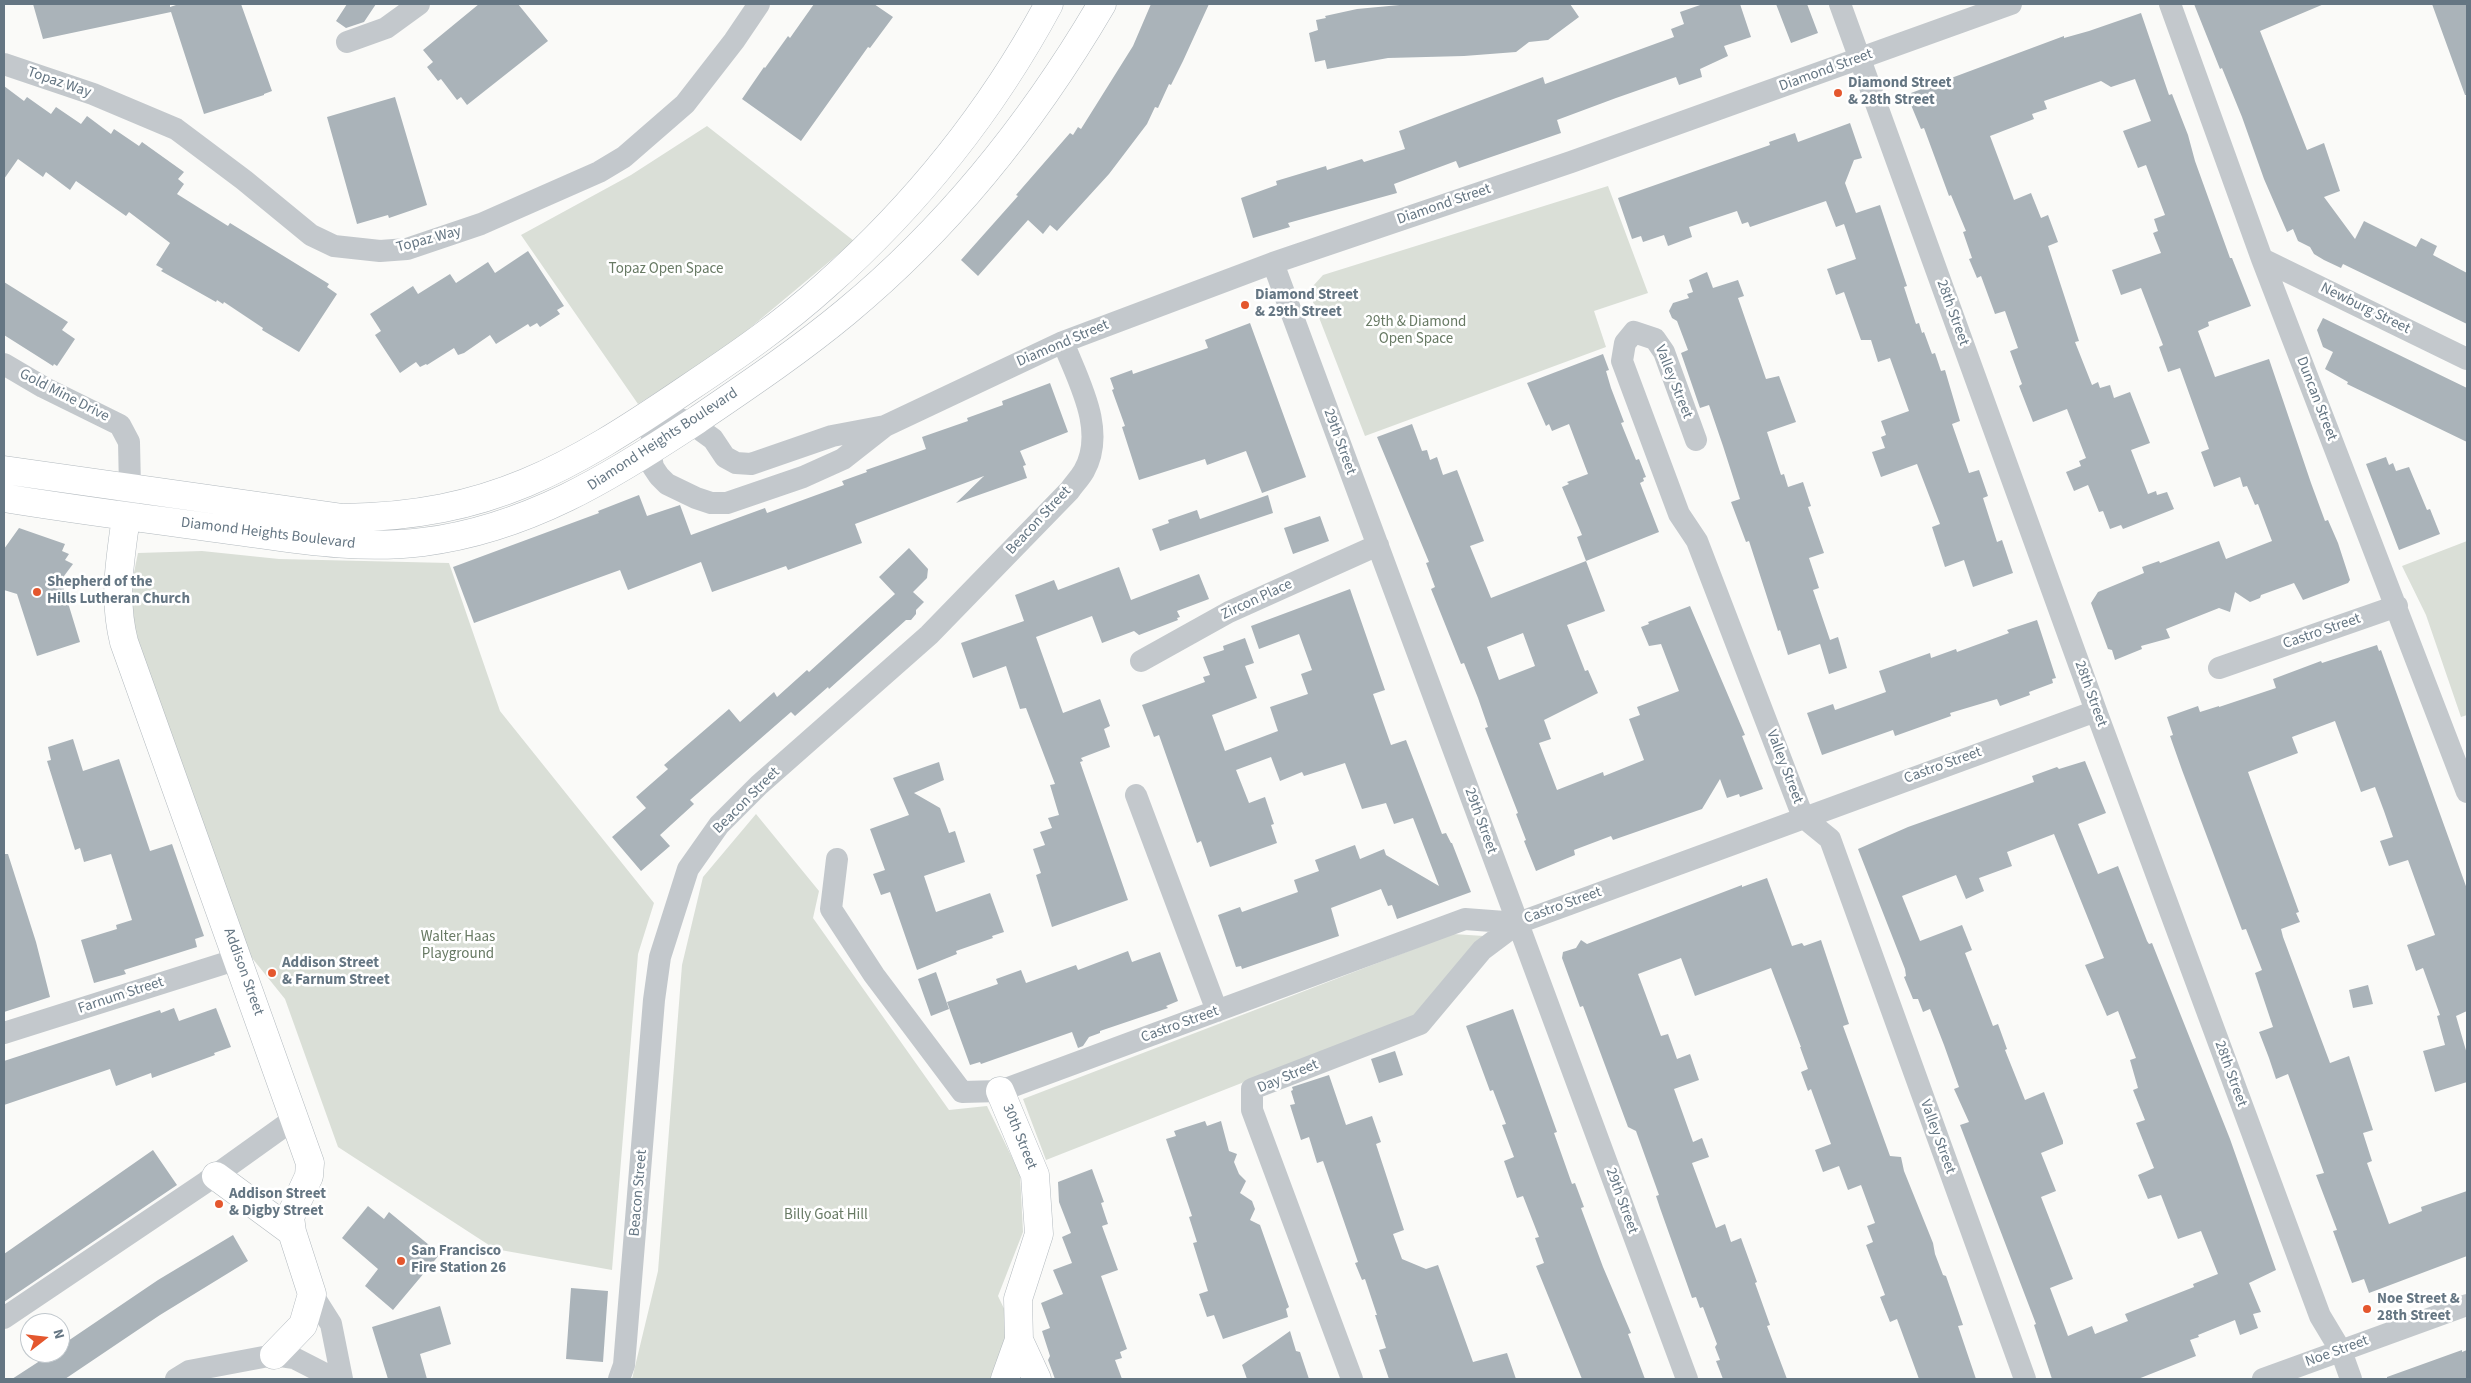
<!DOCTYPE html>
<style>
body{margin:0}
#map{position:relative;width:2471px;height:1383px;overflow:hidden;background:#fafaf8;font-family:"Source Sans 3",sans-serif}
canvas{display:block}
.frame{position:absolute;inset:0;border:5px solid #657683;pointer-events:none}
.north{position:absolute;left:20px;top:1313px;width:50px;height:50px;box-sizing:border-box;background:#fff;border:1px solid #c1c8cd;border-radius:50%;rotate:74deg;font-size:14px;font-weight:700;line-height:20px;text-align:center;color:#657683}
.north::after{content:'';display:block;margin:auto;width:18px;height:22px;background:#e4572e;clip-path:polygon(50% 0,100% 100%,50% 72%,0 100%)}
</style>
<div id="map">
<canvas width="2471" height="1383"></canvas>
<div class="frame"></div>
<div class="north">N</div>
</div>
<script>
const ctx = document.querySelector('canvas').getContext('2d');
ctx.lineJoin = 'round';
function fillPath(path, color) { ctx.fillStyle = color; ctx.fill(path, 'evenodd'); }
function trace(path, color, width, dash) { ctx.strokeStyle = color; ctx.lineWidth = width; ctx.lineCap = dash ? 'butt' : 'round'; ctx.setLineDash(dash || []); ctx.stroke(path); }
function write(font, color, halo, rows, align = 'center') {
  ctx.font = font + ' "Source Sans 3",sans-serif'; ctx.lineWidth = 5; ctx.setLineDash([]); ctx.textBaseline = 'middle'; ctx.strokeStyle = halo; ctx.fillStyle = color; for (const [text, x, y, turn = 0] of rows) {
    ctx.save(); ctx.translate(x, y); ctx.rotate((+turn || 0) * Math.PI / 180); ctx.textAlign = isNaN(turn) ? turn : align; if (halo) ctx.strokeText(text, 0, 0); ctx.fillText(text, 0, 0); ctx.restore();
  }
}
fillPath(new Path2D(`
 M707,126l147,115 -134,112 -82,51 -117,-169 110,-60z
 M1608,186l40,107 -54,18 12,36 -241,89 -52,-134v-16l10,-11z
 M2467,541v174l-6,2 -35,-102 -24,-49z
 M202,551l77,8 170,4 51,148 154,192 -16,51 -26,316 -117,-21 -157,-102 -53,-148 -37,-46 -114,-318 -4,-43 8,-39z
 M756,814l63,77 -6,27 136,192 38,-4 33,68 3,58 -25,64 21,44 -22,39h-365l26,-108 24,-306 21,-88z
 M1453,934l31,2 -67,78 -371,146 -23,-61z`), '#dadfd7');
fillPath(new Path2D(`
 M33,4h137v3l9,-3h62l31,87 -8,3v1l-60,19 -33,-102 -128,27z
 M347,4h29l-12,18 -18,6 -10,-7z
 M479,4h39l30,37 -81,64 -6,-8 -4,3 -16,-21 -3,2 -11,-14 6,-5 -10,-12z
 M814,4h60l19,13 -23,31 -2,-1 -67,94 -59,-42 22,-32 1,1 23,-32 2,2z
 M1151,4h58l-26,57 -12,24 -2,-1 -11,24 -3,-1 -8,17 -38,50 -52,57 -7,-6 -7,9 -15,-14 -50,56 -17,-16 57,-64 -2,-1 54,-62 3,2 5,-8 3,2 52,-83z
 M1410,4h160l9,13 -31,23 -19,2 -13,10 -52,4 -76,2 -61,11 -2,-9 -10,2 -6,-29 9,-3 -2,-10 10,-2 -1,-2 32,-7z
 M1703,4h37l11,33 -27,9 4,10 -28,13 2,8 -23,8 -3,-8 -60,21 -59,22 4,13 -102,35 -3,-7 -62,23 3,9 -109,30 2,4 -37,11 -12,-40 36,-13 -1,-4 50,-15 1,4 35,-11 2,3 41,-13 -6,-18 144,-54 2,7 129,-47 -3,-8 13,-5 -4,-12z
 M1776,4h31l11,29 -27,10z
 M2194,4h130l-64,27 47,119 17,-7 16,48 -16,6 31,42 9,-18 52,26 5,-9 16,8 -4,9 34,18v51l-124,-60 -2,4 -17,-8 -10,-6 -4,-7 -12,-6 -5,-12 -6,3 -23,-53 -22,-62 -20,-49 -2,1z
 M2432,4h35v91h-2z
 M2141,13l28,82 3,-1 16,41 7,26 35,97h2l19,48 -43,16 1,4 -11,5 17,46 54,-18 42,124 14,38 3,-1 10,23 12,37 -2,3 -45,17 -9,-17 -33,12 -1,3 -10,4 -15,-10 -5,20 -11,-4 -53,21 4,9 -29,8 1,3 -27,11 -3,-10 -4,-1 -17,-46 7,-11 46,-19 -2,-6 17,-6 1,2 59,-22 7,18 46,-18 -14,-37 -3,1 -8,-19 -4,1 -3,-10 -26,10 -13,-35 8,-3 -29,-81 -12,4 -9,-25 4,-2 -22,-57 -20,7 -9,-25 49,-17 -8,-20 5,-2 -4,-12 11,-4 -19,-50 -8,3 -15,-37 28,-10 -16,-42 -24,8 -10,-6 -57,20 3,8 -15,5 2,5 -44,17 24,64 17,-7 10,25 7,-3 10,27 -10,4 31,95 -4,1 17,43 6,-3 2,6 10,-3 4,13 16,-6 20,51 -19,7 17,44 8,-3 1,4 10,-3 7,17 -51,20 -2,-4 -11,4 -7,-18 -4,1 -11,-27 -14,6 -8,-19 15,-6 -2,-5 7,-3 -19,-49 -34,13 -14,-36 3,-2 -12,-33 8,-3 -13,-37 -10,3 -14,-38 -4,2 -8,-19 3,-1 -9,-26 3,-1 -15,-36 -2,1 -25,-68 -3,1 -10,-24 4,-2 -4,-10 153,-57v2l25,-7z
 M4,86l20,15 3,-4 24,17 5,-7 25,17 6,-8 24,18 3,-5 25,17 3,-4 42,30 -6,7 6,5 -7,10 51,32 2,-3 99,61 -2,3 10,7 -38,58 -37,-22 1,-2 -39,-26 -1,2 -6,-4 -1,2 -55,-31 2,-2 -7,-4 14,-22 -41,-31 -3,4 -50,-35 -6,9 -24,-18 -3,5 -25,-18 -14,20z
 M395,97l32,108 -38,13 -1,-3 -31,9 -30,-107z
 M1850,123l12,35 -8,2 -9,23 11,30 24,-8 27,81 -3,1 12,37 3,-1 3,10 2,-1 8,22 3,-1 6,18 4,-1 15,51 -8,3 17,49 10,-3 9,26 -5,2 14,44 5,-2 11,33 -40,14 -9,-27 -19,7 -13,-40 8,-3 -23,-60 -36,13 -9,-25 13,-4 -4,-11 5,-2 -5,-14 28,-10 -19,-53 -12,4 -7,-22h-10l-17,-48 -8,3 -9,-26 29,-10 -12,-35 -8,3 -10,-26 -76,26 -2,-5 -6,2 -5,-13 -48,16 3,10 -24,9 -4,-11 -21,7 -2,-6 -9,3 -14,-41 152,-53 -1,-3 26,-9 3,9z
 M528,251l36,55 -7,4 3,4 -20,13 -3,-4 -7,4 -2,-3 -32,20 -6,-9 -26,18 -6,2 -4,-7 -27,17 -1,-1 -6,3 -4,-5 -16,11 -25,-38 6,-4 -11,-17 43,-28 5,8 32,-20 6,9 32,-21 7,11z
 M1707,272l6,16 25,-8 6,16 -6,2 28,81 13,-3 17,46 -29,10 14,43 3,-1 4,13 15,-5 8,24 -3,1 16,46 -15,5 10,30 -6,2 17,50 8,-3 9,31 -18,6 -9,-30 -32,11 -8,-25 -2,1 -29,-90 -3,1 -15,-40 9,-3 -17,-53 -14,-41 -9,3 -19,-55 7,-3 -11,-29 -5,-3 -3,-7 4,-8 16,-5 -2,-4 6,-2 -4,-12z
 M4,282l64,40 -6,8 13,9 -18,27 -3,-2 -1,2 -49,-31z
 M2323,318l144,70v54l-120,-58 1,-2 -23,-13 8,-17 -10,-5 -6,-17z
 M1250,323l56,154 -44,16 -16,-42 -39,14 -2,-6 -66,21 -17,-53 3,-1 -13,-36 2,-1 -4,-11 22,-8 1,4 75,-26 -3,-8z
 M1603,354l6,16 -3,1 5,17 13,34 -3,1 15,37 3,-1 7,18 -3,1 1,3 -4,2 19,49 -73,29 -9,-24 5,-2 -20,-48 7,-3 -2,-2 21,-8 -19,-50 -17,7 -3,-7 -3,2 -19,-43z
 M1050,383l18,49 -48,19 6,14 -3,1 4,12 -71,25 28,-27 -129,48 7,19 -74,27 -2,-4 -74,26 -11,-30 -73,28 -8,-20 -146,53 -21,-56 146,-54 -1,-2 41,-16 8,21 33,-11 11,30 74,-27 2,5 77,-28 -2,-4 25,-9 -1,-2 60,-21 -4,-12 46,-16 -1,-3 36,-13 -1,-4z
 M1412,424l10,27 5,-1 3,10 7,-3 6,18 14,-5 27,71 -14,5 21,52 95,-37 19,50 -38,14 18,46 3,-1 10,23 -54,27 7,19 -12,4 18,47 46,-18 1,4 40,-16 -15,-41 11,-4 -3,-8 42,-16 -18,-47 -12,2 -8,-19 8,-3 -1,-2 42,-16 55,129 -3,1 21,53 -23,8 -1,-3 -12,4 -7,-19 -18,30 -89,31 -2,-4 -37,14 1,5 -39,16 -12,-30 2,-1 -10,-26 2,-1 -33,-85 3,-1 -10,-29 -14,-35 -3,1 -30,-75 4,-2 -9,-24 3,-1 -52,-125zM1523,633l12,33 -36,14 -12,-33z
 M2386,457l3,8 4,-2 3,8 13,-4 18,43 3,-1 10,25 -41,16 -33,-86z
 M1268,495l5,18 -113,38 -8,-22 17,-6 -1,-3 29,-10 3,9z
 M1320,516l9,25 -36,13 -9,-26z
 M19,528l46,16 -3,7 7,3 -4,6 8,4 -12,16 19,62 -43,14 -20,-62 -13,-4v-41z
 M909,548l19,21 -1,9 -14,14 11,10 -8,8v4l-5,6h-5l-77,69 -1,-2 -33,29 -4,-4 -101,88 4,4 -34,31 10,11 -29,25 -29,-34 34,-29 -10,-11 32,-28 -4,-4 65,-56 11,13 34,-30 3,5 30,-27 2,2 86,-78 -16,-17z
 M1119,567l12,33 68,-26 10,25 -32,12 3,6 -3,1 1,2 -39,15 -5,-4 -32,12 -10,-27 -56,21 27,76 37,-14 10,27 -6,3 6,18 -29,11 2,3 -3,1 48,138 -76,27 -16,-52 5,-2 -8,-24 12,-4 -5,-13 12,-4 -4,-10 11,-3 -9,-30 5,-1 -29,-76 -6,1 -14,-43 -33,12 -12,-35 63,-22 -9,-26 39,-15 4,10z
 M1350,589l35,101 -12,4 18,51 15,-5 36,94 4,-1 5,10h1l19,49 -74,27 -5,-14 -4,1 -7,-17 -50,19 8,28 -97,33 -1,-3 -5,1 -18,-52 22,-8 2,5 56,-20 -4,-12 25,-9 -4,-11 40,-15 5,14 24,-10 2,6 53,31 -26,-68 -19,6 -8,-21 -24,6 -17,-46 -41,13 -2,-4 -22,9 -9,-24 -35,13 13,33 16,-6 9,27 -3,1 6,18 -67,24 -9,-26 -4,2 -38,-108 -5,2 -12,-32 63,-23 -2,-5 7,-2 -7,-18 21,-7 -1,-4 22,-8 9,25 -9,3 12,32 -45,17 13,36 53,-20 -8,-24 38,-13 -7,-20 11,-4 -13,-36 -40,15 -8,-23z
 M2037,620l19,58 -4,1 1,4 -24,9 1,3 -30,11 -3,-7 -47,14 1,3 -56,20 -2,-6 -71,25 -15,-42 26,-9 2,6 51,-18 -7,-21 51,-18 1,5 25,-9 1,3 52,-19 -2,-3z
 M2377,645l2,6 2,-1 86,239v122l-11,5 11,38v28l-32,10 -12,-41 22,-6 -8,-29 3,-1 -17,-47 -7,3 -9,-26 28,-10 -27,-75 -19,6 -9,-25 13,-4 -9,-26 -9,-24 -14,5 -26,-71 -43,16 6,16 -50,19 51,140 -3,1 4,9 -19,7 2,8 47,126 19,-7 24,74 -10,3 9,28 -5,2 22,61 33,-13 -1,-4 46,-16v65l-98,37 -5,-14 -12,4 -19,-52 4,-1 -21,-55 8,-2 -36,-99 -12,5 -7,-21 -10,-26 14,-5 -18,-54 7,-3 -16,-41 -4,1 -60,-160 -12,-34 3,-1 -6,-18 31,-11 2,6 19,-6v1l57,-19 -3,-9 48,-18 1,2z
 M73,739l10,32 36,-12 31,92 22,-7 32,92 -9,3 2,8 -73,23 2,4 -32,9 -13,-43 36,-11 -1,-4 16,-5 -21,-66 -27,8 -4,-14 -5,2 -28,-89 4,-1 -3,-13z
 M2085,761l21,52 -28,11 20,50 20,-8 29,75 2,3 3,-1 78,196 46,131 -27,13 12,29 -8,2 5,14 -18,7 -5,-15 -37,15 1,2 -9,3 6,16 -58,23h-86l-18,-54 2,-1 -76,-199 9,-3 -15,-33 5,-2 -15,-42 -14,-36 -7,3 -5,-13h-5l-9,-22 2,-1 -1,-7 -47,-120 50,-22 126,-45 -2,-6 25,-9 2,2zM2054,834l50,124 -19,7 22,51 11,-5 18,47 -6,2 8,28 -5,2 12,30 -9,3 18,45 -16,7 10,24 13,-4 17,44 23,-8 17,43 -25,10 1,3 -69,27 3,7 -33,13 -3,-8 -24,10 -18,-48 23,-9 -32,-82 15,-6 -15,-38 22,-9v-3l-19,-49 -19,8 -20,-50 2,-1 -9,-25 -5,2 -28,-73 7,-3 -10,-25 -42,16 -18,-45 54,-21 10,24 18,-8 -5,-13 33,-12 -5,-14z
 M939,762l5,18 -30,13 26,15 9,25 6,-2 10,31 -41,14 12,36 54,-19 14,39 -12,4 1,2 -37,13 1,3 -40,16 -27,-78 -9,3 -8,-21 12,-4 -15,-41 39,-14 -16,-37z
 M4,854h4l28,88 14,55 -46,15z
 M1767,878l25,68 10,-3 2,3 17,-6 28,84 -6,2 47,130 11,1 3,14 29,72 2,11 8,21 3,1 17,49 -5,1 18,53h-57l-22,-60 -7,3 -10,-25 5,-2 -19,-50 7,-3 -6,-16 8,-3 -14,-38 -13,5 -9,-24 -16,6 -8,-22 16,-6 -20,-55 -3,2 -7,-19 7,-3 -8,-22h1l-30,-79 -76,28 -14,-38 -43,16 23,62 7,-2 9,25 13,-5 9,26 -25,9 19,53 9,-4 7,19 -17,6 24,65 9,-4 6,18 10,-4 16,44 -2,1 15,42 -3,1 20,53h-64l-7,-18 4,-1 -5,-13 2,-3 -14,-37 -3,1 -4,-11 -4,1 -32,-90 -4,-12 3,-1 -23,-64 -8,-4 -45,-121 -3,1 -18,-49 1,-6 13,-4 5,-8 6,4 155,-59v2z
 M1128,951l4,11 28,-10 18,49 -12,5 2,2 -68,23v2l-11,4 -6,9 -5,2 -6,-16 -91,32 -1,-2 -10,3 -23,-63 51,-18 -2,-5 25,-9 5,13 50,-18 2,5z
 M936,972l13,37 -18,7 -13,-37z
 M2368,985l5,19 -20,4 -4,-18z
 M174,1008l5,13 37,-13 15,39 -17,6 1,2 -63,23 -1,-5 -35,13 -6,-17 -106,36v-44l156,-51 1,3z
 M1513,1009l44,123 -3,1 18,51 3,-1 9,24 -3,1 22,59 28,66 -3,1 17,45h-63l-46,-113 8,-3 -9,-25 4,-1 -16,-41 -6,2 -13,-37 10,-4 -12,-32 4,-1 -13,-34 -3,1 -24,-65z
 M1395,1051l8,24 -24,8 -8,-24z
 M1329,1075l17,50 26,-9 9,26 -5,2 28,86 -11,4 9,25 24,10 12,-4 35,97 34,-9 9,26h-127l-10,-29 7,-2 -11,-33h2l-12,-36 -3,1 -7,-17 3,-1 -35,-101 -6,2 -8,-26 -8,3 -11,-35 5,-1 -4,-13 2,-1 -1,-3z
 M1205,1121l2,5 14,-5 8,30 8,3 -3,8 5,12 7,7 -6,12 12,8 3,8 -5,11 10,5 29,82 -3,2 2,8 -65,22 -9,-24 -7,2 -8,-23 9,-3 -15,-48 4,-1 -8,-25 3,-1 -26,-77 10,-3 -2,-5z
 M153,1150l24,35 -173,117v-48z
 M1092,1169l12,33 -3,1 7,21 -6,2 16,44 -17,6 26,73 -7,3 2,6 -7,2 7,19h-67l-7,-19 2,-4 -8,-25 8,-3 -9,-25 22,-9 -10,-24 19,-7 -10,-26 9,-4 -12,-31 -1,-20z
 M368,1206l16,13 5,-7 51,42 -47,56 -28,-24 13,-17 -36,-31z
 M233,1235l15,26 -88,54 -95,64h-53l40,-26h8l2,-8 96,-65z
 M571,1288l37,3 -5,71 -37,-3z
 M440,1306l11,38 -31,10 7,25h-39l-16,-52z
 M1290,1331l6,20 4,1 9,27h-62l-5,-14z
 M2462,1350v2l5,-2v29h-80v-2z`), '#aab3b9');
const secondary = new Path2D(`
 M4,470l339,48c147,-2 226,-49 344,-129 48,-32 96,-65 139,-104 90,-80 166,-175 223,-281
 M4,498c85,14 170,24 254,36 55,8 109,15 165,8 104,-13 188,-65 274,-122 50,-34 102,-69 149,-108 104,-86 188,-192 256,-308
 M126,517c-6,44 -13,81 -2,125l186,521 -1,13 -19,41 2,15 20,62 -9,31 -29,30
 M1000,1091l35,84 4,59 -21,65 1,41 18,39
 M216,1176l76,56
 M1005,1379l14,-39`);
trace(secondary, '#b3babf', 29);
trace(new Path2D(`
 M1840,4l256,707 224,605 21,35 10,28
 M2170,4l92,255 205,533
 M347,42l39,-14 33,-24
 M4,64l89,30 83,35 68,51 67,55 23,11 46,5 27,-2 74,-25 118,-52 25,-15 61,-53 49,-63 25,-37
 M2262,259l205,100
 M1273,263l414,1116
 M4,364l39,23 77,38 9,17 1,46 -2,16
 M885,426l-53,10 -81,28 -15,-1 -11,-6 -12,-18 -22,-16 -35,-13 -6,41 3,16 6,9 8,8 29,14 15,5h16l76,-26 40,-18 42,-33 178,-84 210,-79 298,-101 440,-158
 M1696,440l-32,-88 -9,-13 -21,-7 -9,11 -3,18 57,153 18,27 106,276 27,22 195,540
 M1141,661l88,-49 149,-67
 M2219,668l178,-62
 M1136,795l81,216
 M837,859l-6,50 43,66 88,117 38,-1 465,-172 53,4 578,-212
 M4,1033l234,-74
 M312,1294l19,30 11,55
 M4,1318l202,-136 88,-63
 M176,1379l13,-8 85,-16 20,3 41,21
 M619,1379l5,-14 30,-365 6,-43 28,-88 31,-44 40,-40 170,-150 141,-145c4,-6 10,-12 14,-19 23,-41 -6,-90 -21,-129
 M1352,1379l-100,-269v-21l168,-65 62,-74 36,-27
 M2263,1379l204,-74`), '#c3c8cc', 22);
trace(secondary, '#fff', 28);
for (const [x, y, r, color] of [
 [1838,93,5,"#e4572e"],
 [1245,305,5,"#e4572e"],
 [37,592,5,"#e4572e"],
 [272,973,5,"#e4572e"],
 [219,1204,5,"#e4572e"],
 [401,1261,5,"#e4572e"],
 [2367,1309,5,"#e4572e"]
]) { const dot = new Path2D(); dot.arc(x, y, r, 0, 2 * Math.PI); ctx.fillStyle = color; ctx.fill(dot); trace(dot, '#fff', 2); }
write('15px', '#657683', '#fff', [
 ["Diamond Street",1826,71,-20],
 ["Topaz Way",59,83,19],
 ["Diamond Street",1444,205,-19],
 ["Topaz Way",429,240,-15],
 ["Newburg Street",2365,309,26],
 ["28th Street",1952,313,70],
 ["Diamond Street",1063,344,-23],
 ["Valley Street",1673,382,68],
 ["Gold Mine Drive",64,396,27],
 ["Duncan Street",2316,399,69],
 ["Diamond Heights Boulevard",663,440,-33],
 ["29th Street",1339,442,70],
 ["Beacon Street",1039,521,-47],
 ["Diamond Heights Boulevard",268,534,7],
 ["Zircon Place",1257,600,-25],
 ["Castro Street",2322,632,-19],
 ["28th Street",2090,694,70],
 ["Castro Street",1943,766,-20],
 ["Valley Street",1784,767,69],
 ["Beacon Street",747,801,-45],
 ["29th Street",1480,821,70],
 ["Castro Street",1563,906,-20],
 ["Addison Street",243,972,70],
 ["Farnum Street",121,996,-18],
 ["Castro Street",1180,1025,-20],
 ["28th Street",2230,1074,70],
 ["Day Street",1288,1077,-23],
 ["30th Street",1019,1137,68],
 ["Valley Street",1937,1137,70],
 ["Beacon Street",639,1193,-85],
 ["29th Street",1621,1201,70],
 ["Noe Street",2337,1352,-20]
]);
write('bold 15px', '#657683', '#fff', [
 ["Diamond Street",1848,84],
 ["& 28th Street",1848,101],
 ["Diamond Street",1255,296],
 ["& 29th Street",1255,313],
 ["Shepherd of the",47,583],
 ["Hills Lutheran Church",47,600],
 ["Addison Street",282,964],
 ["& Farnum Street",282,981],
 ["Addison Street",229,1195],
 ["& Digby Street",229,1212],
 ["San Francisco",411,1252],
 ["Fire Station 26",411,1269],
 ["Noe Street &",2377,1300],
 ["28th Street",2377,1317]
], 'left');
write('15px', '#687a64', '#fff', [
 ["Topaz Open Space",666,270],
 ["29th & Diamond",1416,323],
 ["Open Space",1416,340],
 ["Walter Haas",458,938],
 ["Playground",458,955],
 ["Billy Goat Hill",826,1216]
]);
</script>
